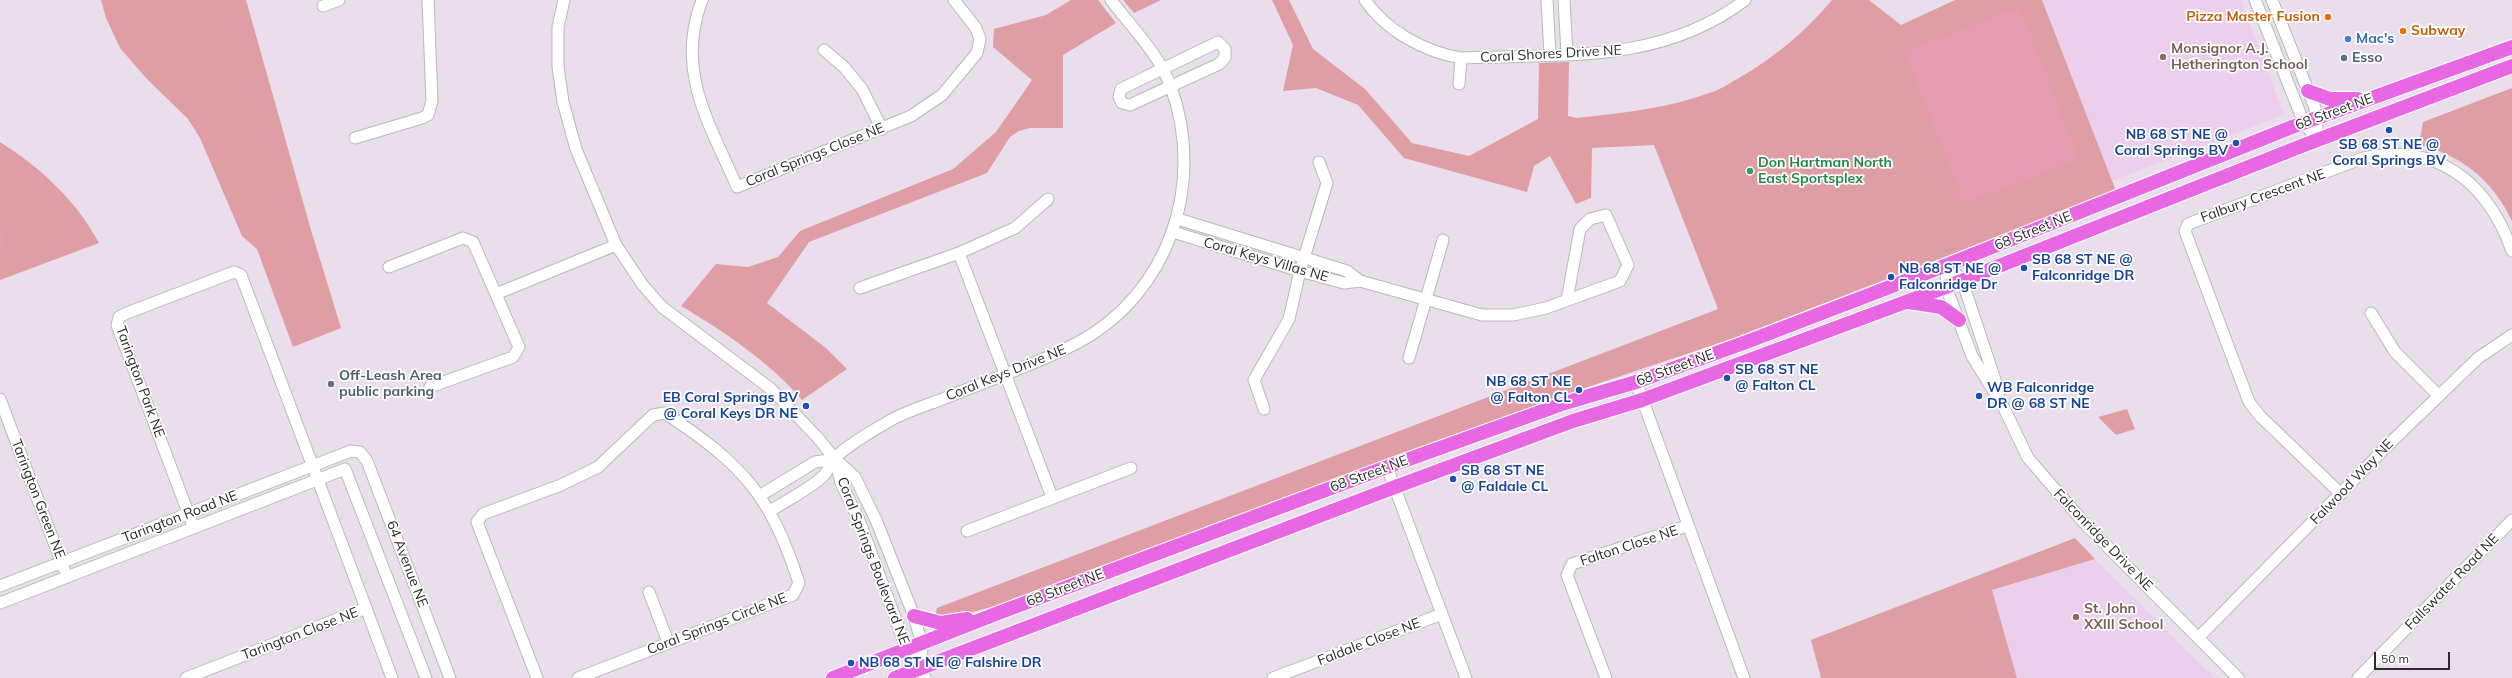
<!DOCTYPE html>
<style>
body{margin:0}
#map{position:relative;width:2512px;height:678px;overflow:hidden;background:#eadeec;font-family:Mulish,sans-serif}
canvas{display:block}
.scale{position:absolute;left:2374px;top:652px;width:76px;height:18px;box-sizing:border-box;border:2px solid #2b2b2b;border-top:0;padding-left:5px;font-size:12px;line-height:14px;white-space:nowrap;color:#2b2b2b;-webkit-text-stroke:3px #fff;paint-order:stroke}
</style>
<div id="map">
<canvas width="2512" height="678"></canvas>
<div class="scale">50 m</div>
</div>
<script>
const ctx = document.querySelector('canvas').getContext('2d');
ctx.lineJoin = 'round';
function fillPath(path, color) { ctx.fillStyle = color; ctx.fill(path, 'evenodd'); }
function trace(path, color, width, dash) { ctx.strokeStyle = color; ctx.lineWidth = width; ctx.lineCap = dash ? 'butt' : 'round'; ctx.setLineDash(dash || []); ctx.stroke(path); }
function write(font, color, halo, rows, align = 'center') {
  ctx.font = font + ' Mulish,sans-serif'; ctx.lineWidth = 3.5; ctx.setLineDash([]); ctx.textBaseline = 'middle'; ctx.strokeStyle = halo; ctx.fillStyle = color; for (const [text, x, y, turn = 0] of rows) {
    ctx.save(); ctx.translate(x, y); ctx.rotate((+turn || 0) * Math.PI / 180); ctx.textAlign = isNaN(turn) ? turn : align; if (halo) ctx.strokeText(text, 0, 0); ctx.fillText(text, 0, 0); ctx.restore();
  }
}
fillPath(new Path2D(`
 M2042,0h199l43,115 -172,66z
 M2095,559l84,84 36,35h-198l-25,-88z`), '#ebcfec');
fillPath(new Path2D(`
 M101,0h145l65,230 30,98 -48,19 -36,-98 -15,-13 -42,-98 -12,-19 -42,-41 -26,-30 -14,-30z
 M1071,0h27l18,23 -53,32v73h-33l-11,3 -9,6 -23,36 -178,69 -42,61 59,45 21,21 -45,31c-31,-37 -80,-70 -121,-94l35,-42 32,3 30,-10 22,-26 153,-62 43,-37 36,-52 -39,-33 1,-18 52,-14z
 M1123,0h38l-27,13z
 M1272,0h17l24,49 52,40 47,54 57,13 69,-37 1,-56 30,-1 -1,54 9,2c47,-5 93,-10 138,-27 8,-3 16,-9 24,-13 36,-21 66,-46 93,-78h37l32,25 54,-25h87l74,191 -382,147 -179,60 -544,204 -58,15h-18l2,-9 781,-299 -64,-164 -62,3 -1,50 -15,6 -26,-48 -16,10 -7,26 -123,-34 -46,-53 -42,-17 -33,3 10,-46z
 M2512,88v133c-19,-40 -50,-66 -93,-76l4,-23z
 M0,142c41,26 76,58 99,101l-99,37z
 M2127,409l8,20 -19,6 -18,-18z
 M2075,538l20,21 -103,31 25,88h-196l-10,-38z`), '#df9ea3');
fillPath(new Path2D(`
 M2020,7l59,152 -115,45 -59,-152z
 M0,220l6,28 -6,2z`), '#e59bb2');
const minor = new Path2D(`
 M564,0l-6,27v40l5,35 13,47 40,96 26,39 20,23 109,82 47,49 17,21 20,18 21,43 38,96 8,28 -1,24
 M702,0c-27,71 7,122 35,187l174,-71 31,-21 35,-42 3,-14 -4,-11 -22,-28
 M1365,0c21,31 60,52 96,58 99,-4 201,6 284,-58
 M1547,0l3,55
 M1564,0l3,54
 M2255,0l49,123 14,17
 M2272,0l43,108 3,32
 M323,6l16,-6
 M1218,42l7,7v9l-6,6 -89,41 -8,-2 -3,-6 2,-8z
 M824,50l20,17 18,22 20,40
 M1459,84l2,-26
 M355,138l67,-20 6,-3 4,-14 -4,-101
 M1178,219l169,52 13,10 122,34h31l33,-7 74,-27 8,-16 -22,-50 -16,4 -10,10 -13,71
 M1173,232l127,39 44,12 16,-2
 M959,253l93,244
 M1947,265l-1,22 26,69 31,50 25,52 58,67 152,153
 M1947,265l15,15 37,112
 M389,267l74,-29 10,4 46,105 -6,10 -83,30
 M860,288l99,-35 56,-25 33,-29
 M496,294l120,-49
 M2371,313l24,39 44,44
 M1409,358l34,-118
 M1636,382l108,296
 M0,399l64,170
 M1264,409l-10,-29 35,-61 11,-48 27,-88 -8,-21
 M835,459l6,24 18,37 48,130 14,18 4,10
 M1387,467l55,147
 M2341,494l-81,-78 -11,-14 -64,-171 3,-7 175,-66c74,-17 125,25 149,93
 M761,495l54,-33 20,-3
 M770,511c14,-9 45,-25 54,-36 4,-4 6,-11 10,-16 13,-14 40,-29 57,-39 15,-8 33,-14 49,-20 46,-19 93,-34 137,-57 92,-49 129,-159 94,-256 -12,-33 -39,-59 -60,-87
 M194,528l-77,-203 2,-8 8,-4 107,-41 7,3 125,333
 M967,531l164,-63
 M0,586l351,-135 9,1 7,9 83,217
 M649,592l19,50
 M0,603l345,-134 81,209
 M2199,637l190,-193 89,-86 34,-23
 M186,678l180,-70 26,70
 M537,678l-60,-156 6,-8 78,-29 37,-18 55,-52 12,-2c78,52 105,81 134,170l-6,12 -215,83
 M1273,678l169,-64 24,64
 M1606,678l-39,-103 5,-11 115,-38
 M2358,678l154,-158`);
const major = new Path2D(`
 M2308,91l22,8h28
 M1909,302l32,5 18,13
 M914,616l27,7 26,-4
 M833,678l160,-63 394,-148 178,-64 71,-21 113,-41 198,-76 345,-138 220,-80
 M895,678l500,-191 178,-66 69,-21 304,-113 353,-140 213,-81`);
trace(minor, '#b2beb3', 13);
trace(major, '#fff', 16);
trace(minor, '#fff', 11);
trace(major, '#e867e3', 14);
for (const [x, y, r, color] of [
 [2328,17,4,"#e8710a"],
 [2403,31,4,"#e8710a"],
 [2348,39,4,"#3f7fe0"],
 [2163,57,4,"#8d6e63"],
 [2344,58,4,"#5c6f8a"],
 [2389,130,4,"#1a4fb4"],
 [2236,143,4,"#1a4fb4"],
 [1750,171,4,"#2e9e5b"],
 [2024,268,4,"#1a4fb4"],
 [1891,277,4,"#1a4fb4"],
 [1727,378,4,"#1a4fb4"],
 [331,384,4,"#5c6f8a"],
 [1579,390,4,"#1a4fb4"],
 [1979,396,4,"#1a4fb4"],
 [806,406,4,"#1a4fb4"],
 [1453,479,4,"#1a4fb4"],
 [2076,617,4,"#8d6e63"],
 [851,663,4,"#1a4fb4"]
]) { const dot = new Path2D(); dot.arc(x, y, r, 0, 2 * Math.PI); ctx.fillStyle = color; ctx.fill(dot); trace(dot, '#fff', 1.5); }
write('bold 14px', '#c56008', '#fff', [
 ["Pizza Master Fusion",2320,17],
 ["Subway",2411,31,"left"]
], 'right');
write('bold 14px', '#366cbe', '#fff', [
 ["Mac's",2356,39]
], 'left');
write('bold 14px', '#785e54', '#fff', [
 ["Monsignor A.J.",2171,49],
 ["Hetherington School",2171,65],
 ["St. John",2084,609],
 ["XXIII School",2084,625]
], 'left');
write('14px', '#2b2b2b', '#fff', [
 ["Coral Shores Drive NE",1551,54,-3],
 ["68 Street NE",2334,112,-20],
 ["Coral Springs Close NE",815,155,-22],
 ["Falbury Crescent NE",2263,196,-20],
 ["68 Street NE",2033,231,-22],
 ["Coral Keys Villas NE",1266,260,16],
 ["68 Street NE",1675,368,-20],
 ["Coral Keys Drive NE",1006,373,-22],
 ["Tarington Park NE",140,382,70],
 ["68 Street NE",1369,474,-20],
 ["Falwood Way NE",2352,482,-46],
 ["Tarington Green NE",38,499,69],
 ["Tarington Road NE",180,517,-21],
 ["Falconridge Drive NE",2103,540,46],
 ["Falton Close NE",1629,546,-18],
 ["Coral Springs Boulevard NE",873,561,69],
 ["64 Avenue NE",407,564,69],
 ["Fallswater Road NE",2452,582,-46],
 ["68 Street NE",1065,588,-21],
 ["Coral Springs Circle NE",717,624,-21],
 ["Tarington Close NE",300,634,-21],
 ["Faldale Close NE",1369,642,-21]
]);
write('bold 14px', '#4e5e75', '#fff', [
 ["Esso",2352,58],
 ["Off-Leash Area",339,376],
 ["public parking",339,392]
], 'left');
write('bold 14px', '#164399', '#fff', [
 ["NB 68 ST NE @",2228,135,"right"],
 ["Coral Springs BV",2228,151,"right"],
 ["SB 68 ST NE @",2389,145,"center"],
 ["Coral Springs BV",2389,161,"center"],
 ["SB 68 ST NE @",2032,260],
 ["Falconridge DR",2032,276],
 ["NB 68 ST NE @",1899,269],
 ["Falconridge Dr",1899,285],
 ["SB 68 ST NE",1735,370],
 ["@ Falton CL",1735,386],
 ["NB 68 ST NE",1571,382,"right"],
 ["@ Falton CL",1571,398,"right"],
 ["WB Falconridge",1987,388],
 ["DR @ 68 ST NE",1987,404],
 ["EB Coral Springs BV",798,398,"right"],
 ["@ Coral Keys DR NE",798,414,"right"],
 ["SB 68 ST NE",1461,471],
 ["@ Faldale CL",1461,487],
 ["NB 68 ST NE @ Falshire DR",859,663]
], 'left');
write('bold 14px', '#27864d', '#fff', [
 ["Don Hartman North",1758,163],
 ["East Sportsplex",1758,179]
], 'left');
</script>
